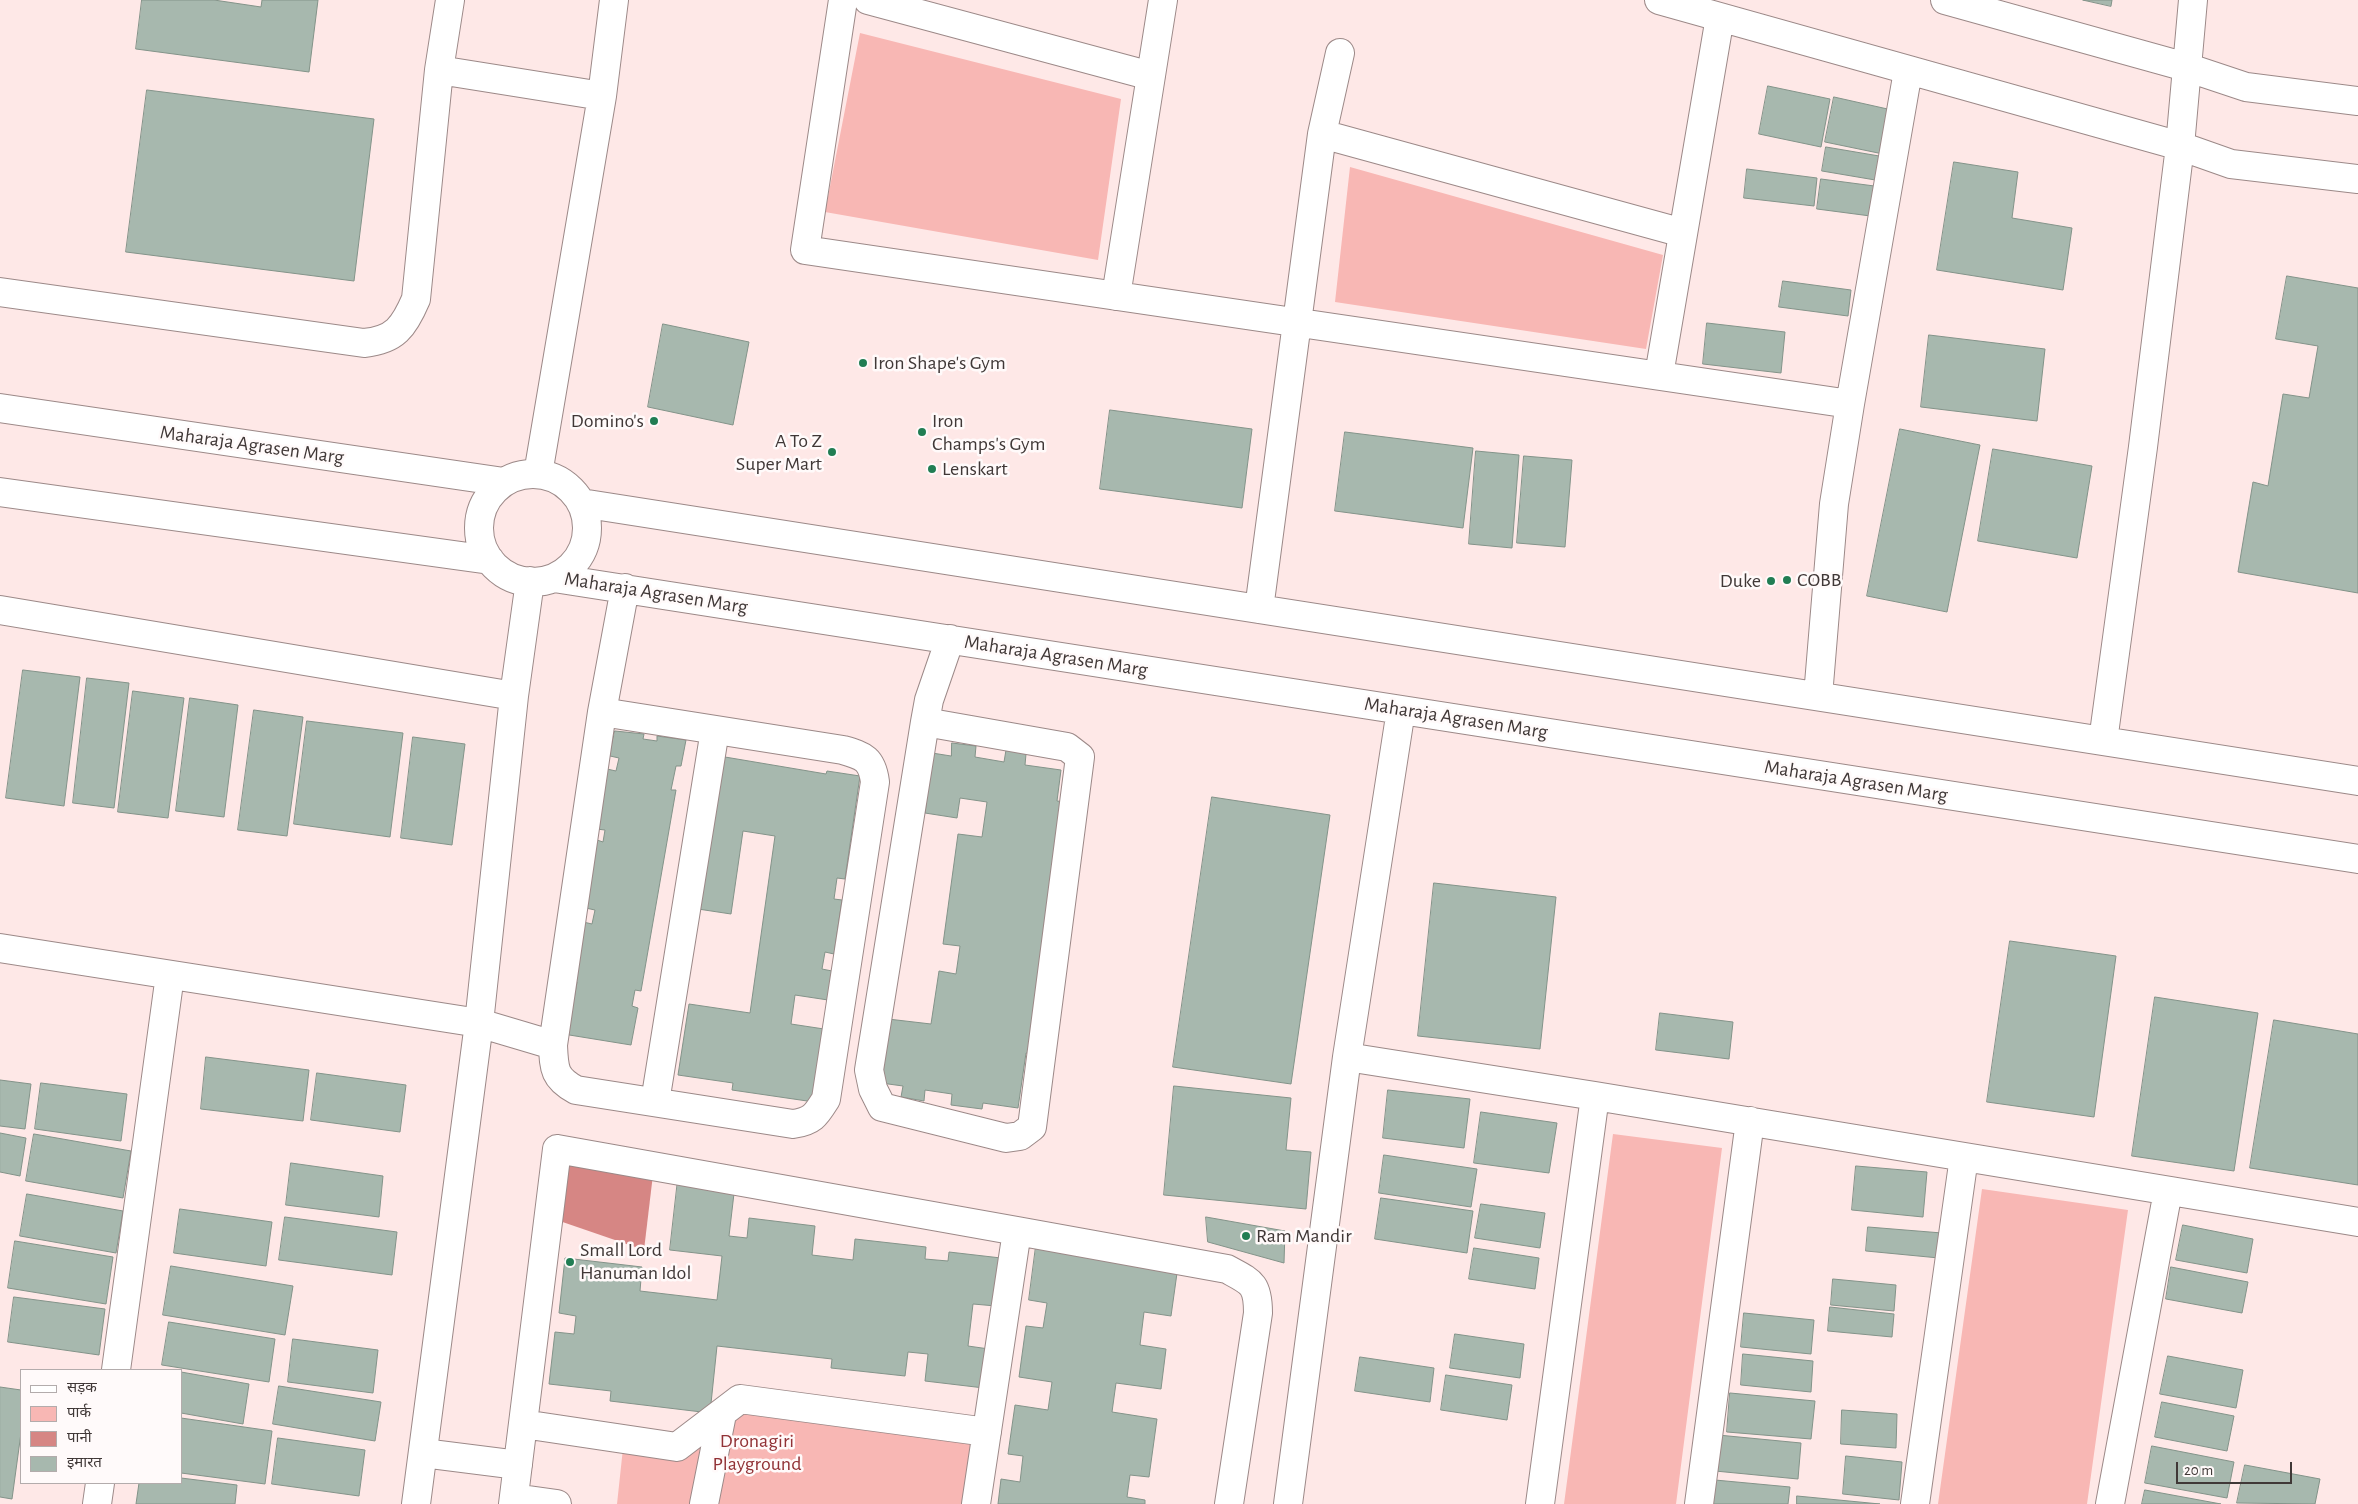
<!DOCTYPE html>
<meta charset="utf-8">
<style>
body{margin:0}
#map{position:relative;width:2358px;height:1504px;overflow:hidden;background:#fee8e7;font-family:"Alegreya Sans","Noto Sans Devanagari",sans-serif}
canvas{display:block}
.legend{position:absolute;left:20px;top:1369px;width:162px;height:115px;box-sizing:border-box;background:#fffafa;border:1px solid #b3acac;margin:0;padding:6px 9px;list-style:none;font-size:15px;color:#403837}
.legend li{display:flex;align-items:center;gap:10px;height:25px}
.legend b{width:25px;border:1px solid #b3acac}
.scale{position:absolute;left:2176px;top:1462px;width:116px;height:22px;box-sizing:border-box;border:2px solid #403837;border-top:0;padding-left:6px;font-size:15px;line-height:18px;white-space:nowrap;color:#403837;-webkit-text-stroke:4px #fffafa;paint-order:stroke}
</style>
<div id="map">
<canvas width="2358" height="1504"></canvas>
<ul class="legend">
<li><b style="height:6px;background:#fff"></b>सड़क</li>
<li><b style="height:14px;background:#f8b7b4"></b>पार्क</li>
<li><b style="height:14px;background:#d68684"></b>पानी</li>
<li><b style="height:14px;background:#a7b8ae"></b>इमारत</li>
</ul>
<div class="scale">20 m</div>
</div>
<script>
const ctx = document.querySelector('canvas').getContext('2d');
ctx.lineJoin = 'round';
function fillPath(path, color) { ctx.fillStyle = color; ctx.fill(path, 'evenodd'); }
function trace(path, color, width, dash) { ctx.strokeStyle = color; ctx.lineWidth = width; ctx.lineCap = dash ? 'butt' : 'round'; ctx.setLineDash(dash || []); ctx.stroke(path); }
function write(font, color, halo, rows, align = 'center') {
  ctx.font = font + ' "Alegreya Sans",sans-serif'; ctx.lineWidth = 5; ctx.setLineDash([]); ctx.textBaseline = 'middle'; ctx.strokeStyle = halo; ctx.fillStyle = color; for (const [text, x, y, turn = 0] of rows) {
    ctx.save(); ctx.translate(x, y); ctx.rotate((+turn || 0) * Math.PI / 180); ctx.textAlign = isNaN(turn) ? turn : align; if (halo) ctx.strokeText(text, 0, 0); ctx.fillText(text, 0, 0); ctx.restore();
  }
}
fillPath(new Path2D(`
 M860,33l261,66 -23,161 -273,-48z
 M1350,167l313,88 -17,94 -311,-47z
 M1613,1134l109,14 -46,356h-112z
 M1982,1189l146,21 -41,294h-149z
 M740,1399l247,33 -11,72h-359l7,-65 53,8z`), '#f8b7b4');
fillPath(new Path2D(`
 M557,1149l97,17 -10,84 -96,-33z`), '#d68684');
const building = new Path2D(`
 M142,0h72l47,7 1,-7h56l-9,72 -173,-23z
 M2083,0h29l-1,6z
 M1768,86l62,13 -9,48 -62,-13z
 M147,90l227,29 -20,162 -228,-29z
 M1834,97l58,13 -9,44 -58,-12z
 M1826,147l65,11 -4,24 -65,-11z
 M1954,162l64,10 -6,46 60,10 -9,62 -126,-20z
 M1747,169l70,9 -3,28 -70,-8z
 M1821,179l61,8 -4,30 -61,-8z
 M2287,276l71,12v305l-120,-21 15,-90 15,4 15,-92 26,4 9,-52 -42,-7z
 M1783,281l68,9 -3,26 -69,-9z
 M1707,323l78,9 -4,41 -78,-9z
 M663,324l86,18 -16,83 -85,-18z
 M1929,335l116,14 -8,72 -116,-14z
 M1110,410l142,19 -10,79 -142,-19z
 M1900,429l80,16 -33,167 -80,-16z
 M1345,432l128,16 -10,80 -128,-17z
 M1993,449l99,17 -15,92 -99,-17z
 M1476,451l43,4 -7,93 -43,-4z
 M1524,456l48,4 -7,87 -48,-4z
 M23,670l57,7 -16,129 -58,-8z
 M87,678l42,5 -15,125 -41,-5z
 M133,691l51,7 -16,120 -50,-6z
 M190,698l48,7 -14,112 -48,-6z
 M254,710l49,7 -16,119 -49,-6z
 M307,721l96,12 -13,104 -96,-13z
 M615,731l29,3 -1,5 14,2v-5l29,4 -5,26h-5l-5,24h5l-35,201 -6,-1 -3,16 6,2 -7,37 -74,-12 17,-34 3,-17 -10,-2 12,-59 13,3 3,-14 -14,-3 13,-68 9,3 2,-12 -9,-1 11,-60 9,2 3,-13 -9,-2z
 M413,737l52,7 -13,101 -51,-7z
 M952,743l24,3 -1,11 29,5 2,-12 20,4 -1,11 36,5 -4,31 9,1 -35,252 -5,-1 -8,55 -35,-5 -1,6 -31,-4 1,-11 -27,-4 -1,11 -23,-4 2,-11 -22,-3 7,-64 43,5 8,-53 17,3 4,-28 -17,-2 15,-110 24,3 5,-35 -27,-4 -3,20 -32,-5 7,-60 19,3z
 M719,756l107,18 1,-3 33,5 -15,103 -8,-1 -3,21 8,1 -8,54 -9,-2 -3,17 10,2 -4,29 -33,-5 -4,29 33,5 -10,73 -82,-12 1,-7 -55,-8 11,-71 61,9 25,-177 -32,-5 -12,83 -33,-5z
 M1212,797l118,18 -39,269 -118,-17z
 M1434,883l122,14 -16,152 -122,-13z
 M2010,941l106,15 -22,161 -107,-15z
 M2155,997l103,16 -24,158 -102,-15z
 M1660,1013l73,9 -4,37 -73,-9z
 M2274,1020l84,14v151l-108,-17z
 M206,1057l103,13 -6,51 -102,-12z
 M317,1073l89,12 -6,47 -89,-12z
 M0,1080l31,4 -6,45 -25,-3z
 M41,1083l86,11 -6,47 -86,-12z
 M1174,1086l117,12 -5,52 25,2 -5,57 -142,-14z
 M1388,1090l82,9 -6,49 -81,-10z
 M1481,1112l76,11 -8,50 -75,-10z
 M0,1133l26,5 -6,38 -20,-4z
 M34,1134l97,17 -8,47 -97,-17z
 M1384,1155l93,14 -6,38 -92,-14z
 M291,1163l92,13 -4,41 -93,-12z
 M1856,1166l71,6 -4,45 -71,-7z
 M678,1179l57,6 -6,51 18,2 2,-20 66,8 -3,29 41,5 2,-21 71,8 -1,12 23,2 1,-9 52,6 -5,48 -23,-2 -5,42 21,3 -5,39 -59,-7 3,-27 -20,-2 -3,24 -74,-8 1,-9 -115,-13 -7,67 -100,-12 1,-10 -62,-7 6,-52 19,2 2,-18 -17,-3 6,-55 77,9 -2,24 77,9 5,-44 -52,-6z
 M27,1194l96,17 -7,42 -96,-17z
 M1381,1198l92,13 -6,42 -92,-14z
 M1481,1204l64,9 -5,35 -65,-10z
 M180,1209l92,13 -6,44 -92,-13z
 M285,1217l112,15 -5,43 -113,-15z
 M1206,1217l79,14 -1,32 -76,-21z
 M2183,1225l70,14 -6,34 -71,-13z
 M1868,1227l74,6 -3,25 -73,-7z
 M15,1241l98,16 -7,47 -98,-16z
 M1036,1246l142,20 -7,50 -27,-4 -4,33 26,4 -5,40 -45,-6 -4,29 45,7 -8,58 -19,-2 -3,22 18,3v4h-147l3,-25 19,3 3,-26 -15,-2 7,-49 33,5 4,-28 -33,-5 7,-51 17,2 4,-25 -18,-3z
 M1474,1248l65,10 -4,31 -66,-10z
 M171,1266l122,20 -8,49 -122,-20z
 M2171,1267l77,15 -6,31 -76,-14z
 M1833,1279l63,6 -2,26 -63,-6z
 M14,1297l91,12 -6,46 -91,-13z
 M1830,1307l64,7 -2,23 -64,-6z
 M1744,1313l70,7 -3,34 -70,-7z
 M169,1322l106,17 -6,43 -107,-17z
 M1455,1334l69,10 -4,34 -70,-10z
 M293,1339l85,11 -5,43 -85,-11z
 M1743,1354l70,7 -2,31 -70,-7z
 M2168,1356l75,14 -7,38 -76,-14z
 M1360,1357l74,11 -4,34 -75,-11z
 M181,1372l68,12 -6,40 -62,-11z
 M1446,1375l66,10 -5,35 -66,-10z
 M279,1386l102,16 -6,39 -102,-17z
 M0,1387l21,3v43l-9,66 -12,-2z
 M1730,1393l85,8 -4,38 -84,-7z
 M2162,1402l72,14 -7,35 -72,-14z
 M1842,1410l55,4 -1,34 -55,-4z
 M181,1418l91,13 -7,53 -84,-11z
 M1718,1435l83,8 -3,36 -83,-8z
 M278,1438l87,12 -6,46 -87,-12z
 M2152,1446l82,16 -7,36 -82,-15z
 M1846,1456l56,6 -3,38 -56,-6z
 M2245,1465l75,14 -5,25 -78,-1z
 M181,1478l56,7 -2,19h-99l3,-21h42z
 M1715,1480l75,7 -2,17h-75z
 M2145,1490l76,14h-79z
 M1797,1496l83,8h-83z`);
fillPath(building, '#a7b8ae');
trace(building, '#839389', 1);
const minor = new Path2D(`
 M843,0l-38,250 1045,154
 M868,0l283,76
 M1659,0l521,146 51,18 127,15
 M1945,0l241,67 60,20 112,14
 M439,70l163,26
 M1322,134l18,-81
 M0,292l364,51c31,-3 40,-16 52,-44l23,-229 11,-70
 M1116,296l47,-296
 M1659,375l61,-358
 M0,408l504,74
 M538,474l64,-378 12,-96
 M479 528a54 54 0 1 1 108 0a54 54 0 1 1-108 0Z
 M0,492l490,68
 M581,503l1777,278
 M554,578l1804,281
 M1259,609l63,-475 361,99
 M0,610l514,86
 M1818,696l16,-192 16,-100 58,-333
 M602,712l241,38c21,6 29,9 32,32l-49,317c-10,16 -13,22 -33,25l-217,-34c-22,-12 -22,-21 -23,-45l49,-333 23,-124
 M925,722l142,25 13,10 -48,370 -12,9 -14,2 -124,-31 -9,-18 -4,-19 56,-348 4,-22 21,-61
 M2103,741l40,-294 37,-301 13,-146
 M0,948l479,75 74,22
 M1347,1057l248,39 763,126
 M655,1102l60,-372
 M1017,1231l210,38c24,13 31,14 31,44l-29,191
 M116,1370l54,-395
 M523,1424l154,23 63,-48 247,33
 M423,1453l95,12
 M514,1498l43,6
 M97,1504l3,-21
 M416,1504l63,-481 35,-327 16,-115
 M513,1504l44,-355 460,82 -41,273
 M704,1504l18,-90
 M1288,1504l59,-447 54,-347
 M1540,1504l55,-408
 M1699,1504l51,-383
 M1915,1504l49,-347
 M2110,1504l58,-313`);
trace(minor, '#9c8988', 30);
trace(minor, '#fff', 28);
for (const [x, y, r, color] of [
 [863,363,5,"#217d53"],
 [654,421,5,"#217d53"],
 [922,432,5,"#217d53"],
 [832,452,5,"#217d53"],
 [932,469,5,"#217d53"],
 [1787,580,5,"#217d53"],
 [1771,581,5,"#217d53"],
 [1246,1236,5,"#217d53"],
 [570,1262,5,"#217d53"]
]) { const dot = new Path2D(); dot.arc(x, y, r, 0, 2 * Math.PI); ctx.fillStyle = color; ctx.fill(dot); trace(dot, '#fffafa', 2); }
write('20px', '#403837', '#fffafa', [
 ["Iron Shape's Gym",873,363],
 ["Domino's",644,421,"right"],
 ["Iron",932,421],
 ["Champs's Gym",932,444],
 ["A To Z",822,441,"right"],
 ["Super Mart",822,464,"right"],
 ["Lenskart",942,469],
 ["COBB",1797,580],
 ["Duke",1761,581,"right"],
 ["Ram Mandir",1256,1236],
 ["Small Lord",580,1250],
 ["Hanuman Idol",580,1273]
], 'left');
write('20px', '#403837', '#fffafa', [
 ["Maharaja Agrasen Marg",252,445,8],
 ["Maharaja Agrasen Marg",656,593,9],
 ["Maharaja Agrasen Marg",1056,656,9],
 ["Maharaja Agrasen Marg",1456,718,9],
 ["Maharaja Agrasen Marg",1856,781,9]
]);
write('20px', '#913135', '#fffafa', [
 ["Dronagiri",757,1441],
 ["Playground",757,1464]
]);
</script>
